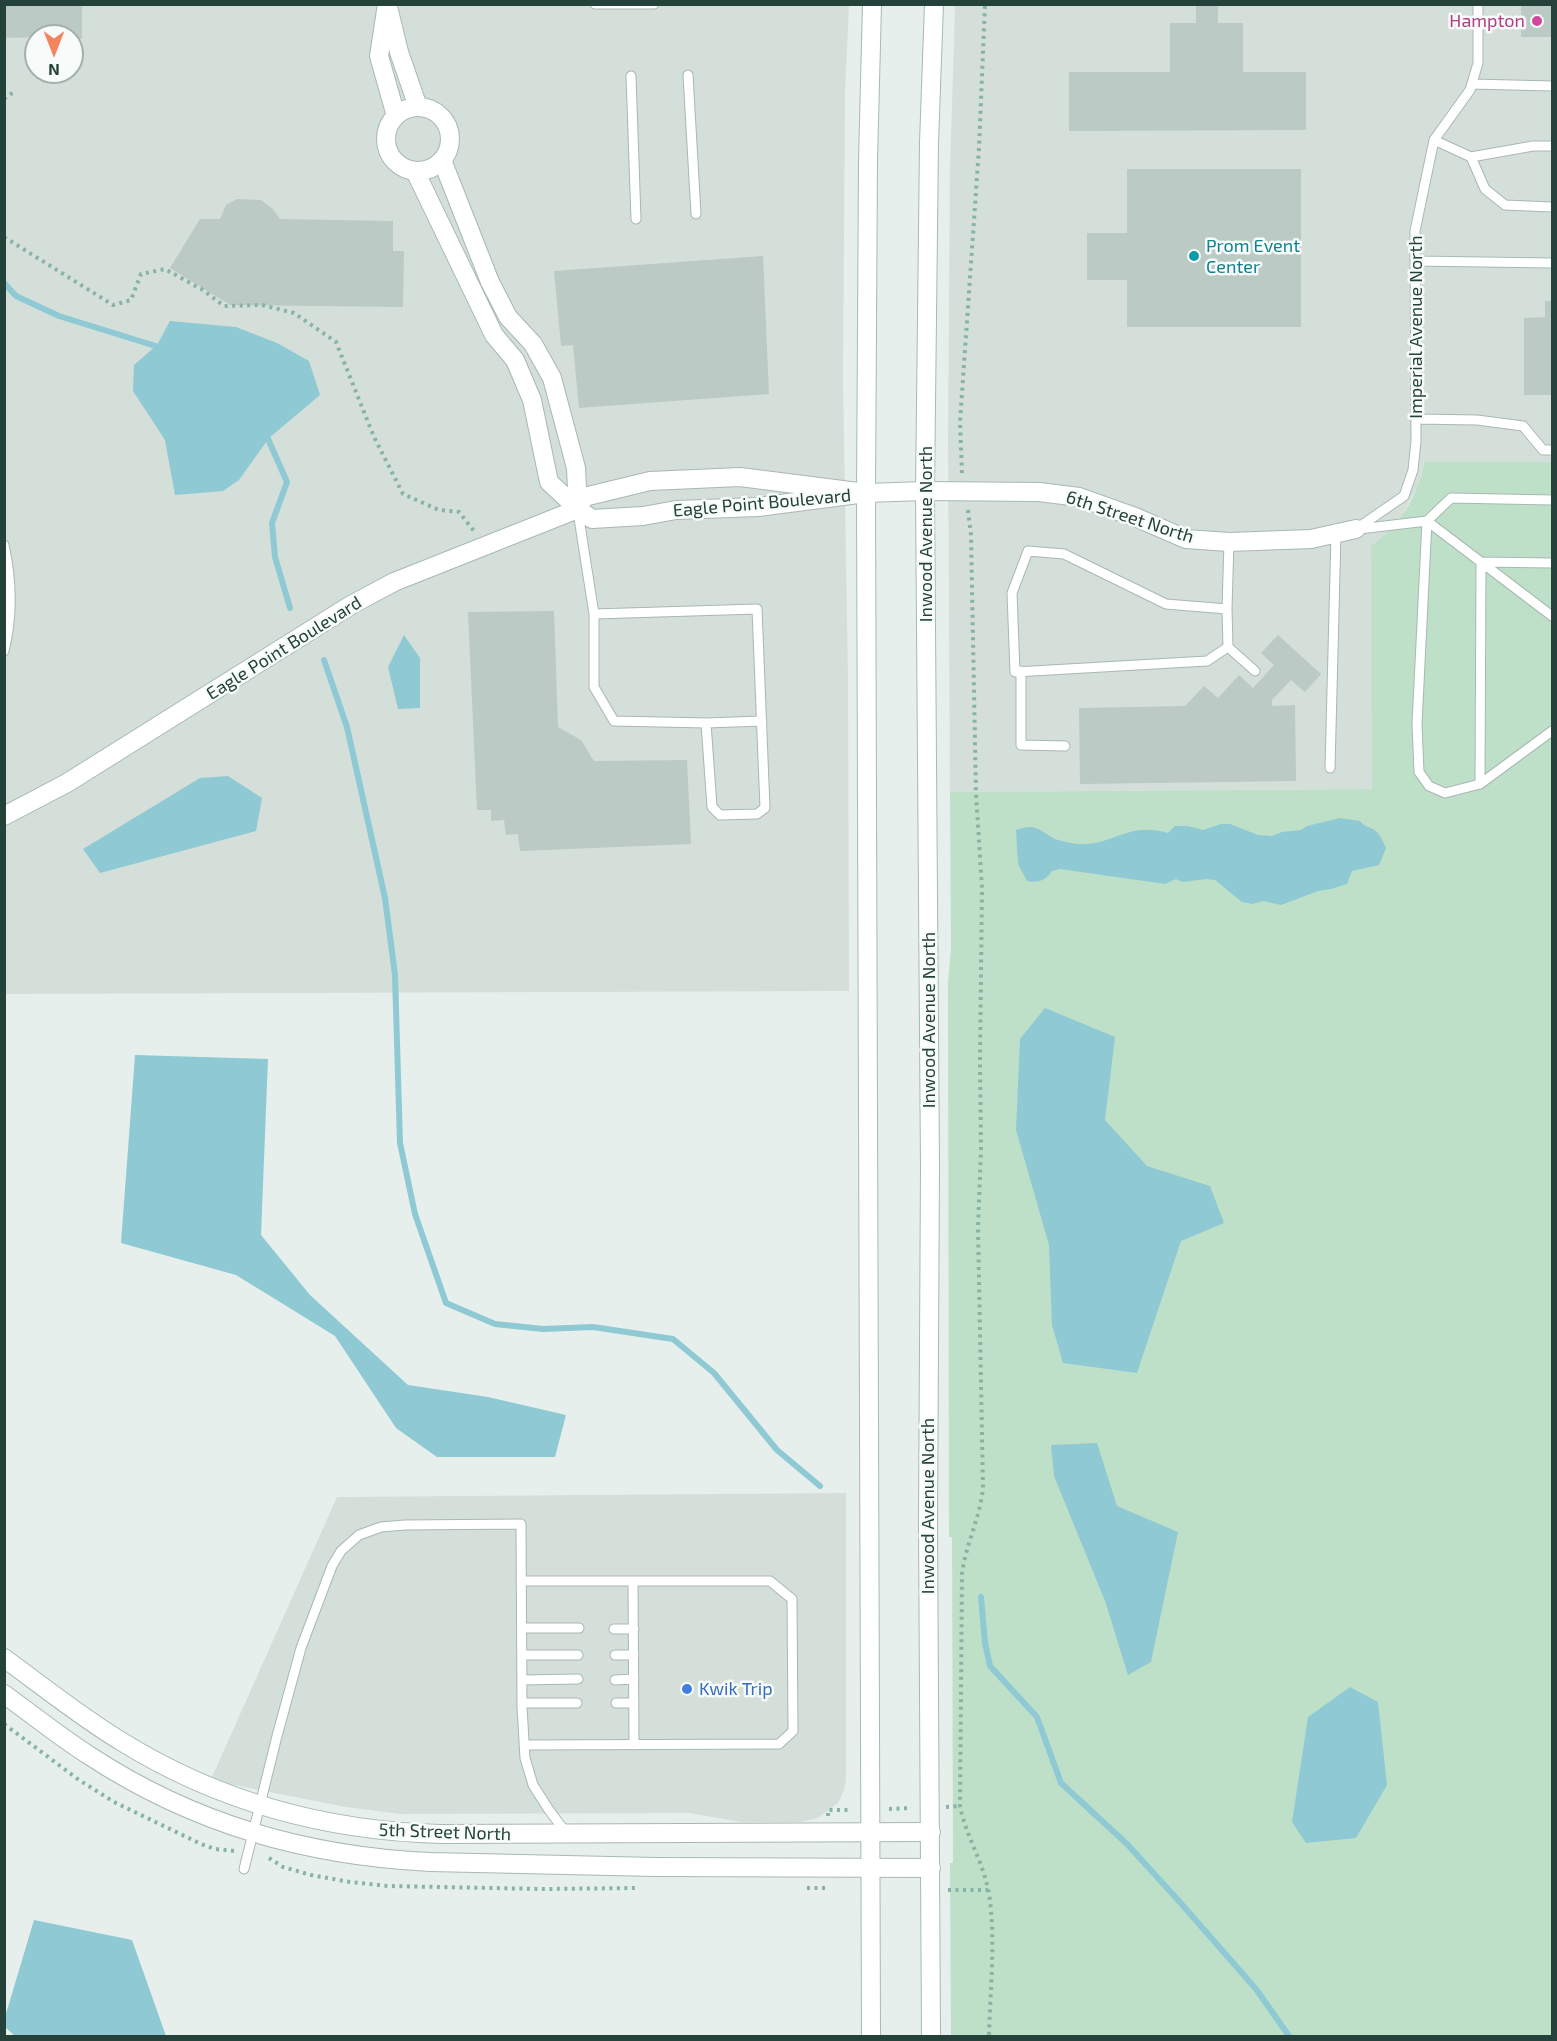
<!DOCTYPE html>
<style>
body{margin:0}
#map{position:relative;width:1557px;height:2041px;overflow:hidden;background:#e6efeb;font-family:"Exo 2",sans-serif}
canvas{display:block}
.frame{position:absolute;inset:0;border:6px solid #24423a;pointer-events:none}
.north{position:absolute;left:24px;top:24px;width:60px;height:60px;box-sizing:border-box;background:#f7fbf9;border:2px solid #a3b1ad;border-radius:50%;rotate:180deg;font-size:16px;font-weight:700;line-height:24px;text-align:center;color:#24423a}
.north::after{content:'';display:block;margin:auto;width:21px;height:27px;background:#f4845f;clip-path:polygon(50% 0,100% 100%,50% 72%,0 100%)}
</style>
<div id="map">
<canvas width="1557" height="2041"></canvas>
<div class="frame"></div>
<div class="north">N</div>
</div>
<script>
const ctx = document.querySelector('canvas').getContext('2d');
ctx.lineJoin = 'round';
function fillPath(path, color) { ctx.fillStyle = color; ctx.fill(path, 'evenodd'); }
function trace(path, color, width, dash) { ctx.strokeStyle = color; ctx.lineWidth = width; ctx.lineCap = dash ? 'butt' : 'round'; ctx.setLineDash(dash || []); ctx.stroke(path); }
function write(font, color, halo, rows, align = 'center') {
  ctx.font = font + ' "Exo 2",sans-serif'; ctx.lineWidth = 5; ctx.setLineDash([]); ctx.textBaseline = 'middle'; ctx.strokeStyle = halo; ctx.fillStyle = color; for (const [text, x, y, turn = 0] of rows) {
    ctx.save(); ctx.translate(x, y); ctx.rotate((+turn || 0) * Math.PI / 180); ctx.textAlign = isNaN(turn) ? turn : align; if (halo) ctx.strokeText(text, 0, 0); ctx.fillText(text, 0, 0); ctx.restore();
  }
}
fillPath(new Path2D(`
 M4,5h845l-4,87 -2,288 5,297 1,314 -844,3zM36,36h36v36h-36z
 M955,5h597v457h-128l-6,24 -16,29 -14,17 -17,13 2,244 -423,3 -2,-353 2,-268z
 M846,1493v287l-2,10 -6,13 -20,15 -18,4h-59l-52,-9 -288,1 -55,-7 -117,-23 -17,-7 125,-280z`), '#d4dfda');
fillPath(new Path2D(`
 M1424,462h128v1574h-601l-1,-173h3l-1,-326h-3l-1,-554 3,-35 -1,-156 422,-3 -1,-244c28,-18 48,-50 53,-83z`), '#bfe0c8');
fillPath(new Path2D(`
 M170,321l66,6 41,16 32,18 11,34 -51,43 -30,42 -16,11 -48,4 -10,-55 -32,-49 1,-26 23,-20z
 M404,635l16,23v50l-22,1 -10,-42z
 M228,776l34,22 -6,33 -156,42 -17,-24 117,-71z
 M1340,818l20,3c5,6 7,5 13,8 7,4 10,13 13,19l-7,17 -27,6 -5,13 -16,5 -13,2 -37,14 -18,-4 -11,3 -10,-2 -27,-22 -9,-1 -23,3 -7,-3 -11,5 -105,-15 -8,2c-7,10 -13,12 -25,10l-9,-17 -2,-34c4,-1 9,-3 13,-3 11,0 17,8 26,12 6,2 16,4 22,5 35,3 51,-23 91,-11l7,-7h13l15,4 18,-6h9l28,11 14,1 10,-4 19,-2 6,-4z
 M1045,1008l70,29 -10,83 42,46 63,20 14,37 -43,18 -44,132 -74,-10 -11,-38 -3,-80 -33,-115 4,-91z
 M135,1055l133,4 -7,176 49,60 98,90 80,12 78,18 -11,42h-118l-41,-29 -61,-92 -99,-61 -115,-32z
 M1097,1443l20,63 61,26 -27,130 -23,13 -23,-74 -51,-125 -3,-31z
 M1350,1687l28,15 9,83 -31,53 -50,5 -14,-21 16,-105z
 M34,1920l98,20 34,96h-151l-10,-9v-10z`), '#8ec9d4');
trace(new Path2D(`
 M4,283l12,13 43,20 103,32
 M265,432l22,50 -15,41 3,34 15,51
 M324,660l23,67 38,171 10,77 5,168 15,71 31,89 49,21 48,5 50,-2 80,12 41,34 63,77 43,36
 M981,1597l4,46 5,23 47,51 24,66 66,61 51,56 78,89 33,47`), '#8ec9d4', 6);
fillPath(new Path2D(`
 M4,4h78v35h-10v-3l-68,2z
 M1521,4h31v33h-31z
 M1196,5h22v18h25v49h63v58l-237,1v-59h101v-49h26z
 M1127,169h174v158h-174v-47h-40v-47h40z
 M237,199l24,1 12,9 7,10 113,2v30h11l-1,56 -173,-2 -60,-37 30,-49h20l6,-14z
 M763,256l6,138 -190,14 -6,-63 -12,1 -7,-75z
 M1545,301h7v94h-28v-77l21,-1z
 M554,611l4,116 23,13 13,21 93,-1 4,84 -171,7 -2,-17 -12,1 -2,-15 -13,1v-11h-14l-9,-198z
 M1278,635l43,39 -16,18 -14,-12 -19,20v6l23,-1 1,76 -216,3 -1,-76 106,-2 19,-20 14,12 21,-23 14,13 21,-23 -13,-12z`), '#bbcac4');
const service = new Path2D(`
 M595,4h59
 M688,75l8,139
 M631,76l5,143
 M1472,84l80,2
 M1434,140l37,17 62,-11h19
 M1471,157l14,32 20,16 47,2
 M1415,261l137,2
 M1416,419l61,1 46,6 20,24h9
 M1552,500l-101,-2 -24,23 125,95
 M578,512l16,102v73l20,34 92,2 6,84 8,8 37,-1 8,-6 -8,-199 -163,5
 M1356,529l48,-33 9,-26 3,-29 -1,-210 19,-91 36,-50 8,-27v-59
 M1359,529l68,-8 -10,203 2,48 10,14 16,7 35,-9 72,-53
 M4,545c8,36 9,70 0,106
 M1028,551l36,3 102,50 61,5 1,38 -21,14 -192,11 -3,-79z
 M1227,609l2,-67
 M1228,647l27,24
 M1021,671v74l44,1
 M706,723l56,-2
 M1330,768l6,-234
 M1480,784l1,-222 71,1
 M521,1581h249l22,18 1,132 -14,13 -255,1
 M633,1581l1,164
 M522,1628h57
 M614,1629h20
 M522,1655h56
 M615,1655h19
 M522,1680l56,-1
 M615,1680l19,-1
 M522,1703h55
 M616,1703h18
 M244,1869l33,-133 24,-88 31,-82 9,-15 18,-16 22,-8 24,-2 116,-1 1,183 3,51 8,27 16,25 18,24`);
const minor = new Path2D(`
 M387,4l-8,52 17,60
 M389,11l10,41 19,55
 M386 139a32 32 0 1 1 64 0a32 32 0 1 1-64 0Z
 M442,160l48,122 18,35 25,27 19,34 24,90 2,41
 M415,171l79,164 21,25 17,40 17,82 29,27
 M925,491l114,1 40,5 56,20 51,22 43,3 82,-3 45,-10`);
const tertiary = new Path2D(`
 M578,509l14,10 51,-3 33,-6 82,-3 108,-14 59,-2
 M4,816l63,-33 284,-178 43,-23 184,-73 6,-12 66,-16 90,-4 126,16
 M4,1658c40,29 78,60 120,85 96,59 204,88 317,91l490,-2
 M4,1694c29,21 56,43 86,62 104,68 216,100 340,106l226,5 275,1`);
const secondary = new Path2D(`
 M871,2036l-5,-1543 2,-332 4,-157
 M931,2036l-3,-512 2,-357 -5,-676 4,-348 5,-139`);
trace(service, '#a8b8b2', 11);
trace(minor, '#a8b8b2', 20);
trace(tertiary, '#a8b8b2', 20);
trace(secondary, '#a4bbb3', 20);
trace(new Path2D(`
 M4,99l11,-8
 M4,237l109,68 18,-5 10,-26 24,-5 38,21 21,16 38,-1 32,8 42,29 38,95 29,57 36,16 20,2 15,19
 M962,473l-2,-51 19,-274 6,-144
 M968,510l3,25 5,259 6,94 -2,173 1,89 -3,77 5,261c-3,30 -17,56 -21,85l-2,233c6,31 24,57 29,88 7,44 1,98 0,142
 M4,1724l75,56 35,22 87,42 14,5 20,2
 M946,1807l14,-1
 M889,1809l22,-1
 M828,1816v-6h23
 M269,1858l14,9 28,8 39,7 38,4 155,3 95,-1
 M807,1888h22
 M948,1890h40`), '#86b3a5', 4, [3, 4.5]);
trace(service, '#fff', 9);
trace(minor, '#fff', 18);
trace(tertiary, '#fff', 18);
trace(secondary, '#fff', 18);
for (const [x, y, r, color] of [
 [1537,21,6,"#d1479c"],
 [1194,256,6,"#0f9aa8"],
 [687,1689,6,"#3f7fe0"]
]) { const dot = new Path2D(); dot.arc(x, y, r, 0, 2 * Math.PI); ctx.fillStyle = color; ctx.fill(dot); trace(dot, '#f7fbf9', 2); }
write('18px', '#b23c85', '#f7fbf9', [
 ["Hampton",1525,21]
], 'right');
write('18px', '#0d838f', '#f7fbf9', [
 ["Prom Event",1206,246],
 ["Center",1206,267]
], 'left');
write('18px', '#24423a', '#f7fbf9', [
 ["Imperial Avenue North",1416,327,-90],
 ["Eagle Point Boulevard",762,503,-5],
 ["6th Street North",1130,517,18],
 ["Inwood Avenue North",926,534,-90],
 ["Eagle Point Boulevard",284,648,-32],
 ["Inwood Avenue North",929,1020,-90],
 ["Inwood Avenue North",928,1506,-90],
 ["5th Street North",445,1832,2]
]);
write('18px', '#366cbe', '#f7fbf9', [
 ["Kwik Trip",699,1689]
], 'left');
</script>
